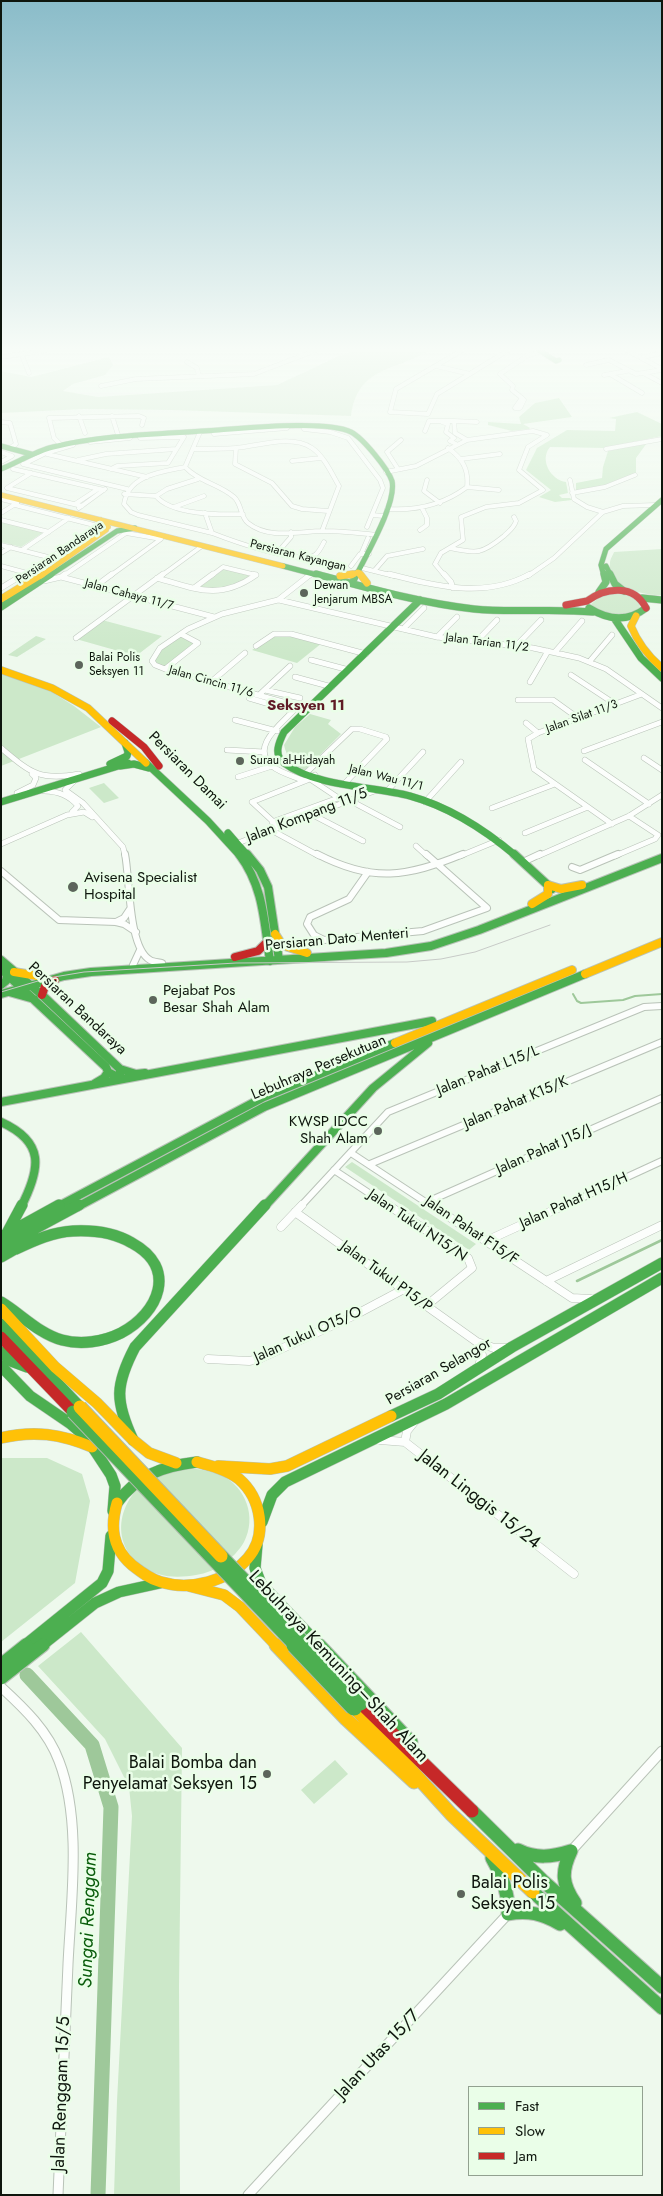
<!DOCTYPE html>
<meta charset="utf-8">
<style>
body{margin:0}
#map{position:relative;width:663px;height:2196px;overflow:hidden;background:#eef9ed;font-family:Jost,sans-serif}
canvas{display:block}
.frame{position:absolute;inset:0;border:2px solid #0e160d;pointer-events:none}
.legend{position:absolute;left:468px;top:2086px;width:175px;height:90px;box-sizing:border-box;background:#eafee8;border:1px solid #92a190;margin:0;padding:6px 9px;list-style:none;font-size:15px;color:#0e160d}
.legend li{display:flex;align-items:center;gap:10px;height:25px}
.legend b{width:25px;border:1px solid #92a190}
</style>
<div id="map">
<canvas width="663" height="2196"></canvas>
<div class="frame"></div>
<ul class="legend">
<li><b style="height:6px;background:#4caf50"></b>Fast</li>
<li><b style="height:6px;background:#ffc107"></b>Slow</li>
<li><b style="height:6px;background:#c62828"></b>Jam</li>
</ul>
</div>
<script>
const ctx = document.querySelector('canvas').getContext('2d');
ctx.lineJoin = 'round';
function fillPath(path, color) { ctx.fillStyle = color; ctx.fill(path, 'evenodd'); }
function trace(path, color, width, dash) { ctx.strokeStyle = color; ctx.lineWidth = width; ctx.lineCap = dash ? 'butt' : 'round'; ctx.setLineDash(dash || []); ctx.stroke(path); }
function write(font, color, halo, rows, align = 'center') {
  ctx.font = font + ' Jost,sans-serif'; ctx.lineWidth = 5; ctx.setLineDash([]); ctx.textBaseline = 'middle'; ctx.strokeStyle = halo; ctx.fillStyle = color; for (const [text, x, y, turn = 0] of rows) {
    ctx.save(); ctx.translate(x, y); ctx.rotate((+turn || 0) * Math.PI / 180); ctx.textAlign = isNaN(turn) ? turn : align; if (halo) ctx.strokeText(text, 0, 0); ctx.fillText(text, 0, 0); ctx.restore();
  }
}
fillPath(new Path2D(`
 M353,351h75c-34,21 -70,15 -77,65l-180,-6 -87,-1 -83,4v-42l30,6 78,-20 4,8 -8,10 -32,9 -10,7 35,6 179,-12 62,-29z
 M1,522l43,10 -23,15 -20,-5z
 M662,549v46c-17,1 -56,-8 -52,-32 0,-4 3,-8 4,-11z
 M224,569l27,7c-15,13 -32,16 -51,11z
 M604,594c13,0 23,-1 35,7l1,7c-14,10 -38,10 -49,-4z
 M102,620l60,16 -26,20 -60,-17z
 M274,635h18l30,8 -25,20 -45,-13z
 M36,636l10,3 -29,18 -9,-2z
 M181,636l15,6 -31,26 -9,-3 -2,-7 14,-15z
 M1,673l46,16 27,17 27,21 -100,39z
 M310,714l21,6 -3,4 13,10 -36,36c-11,-4 -19,-14 -21,-25l11,-18z
 M104,783l15,15 -15,5 -15,-15z
 M352,1162l124,82 -7,6 -124,-83z
 M1,1458h46l35,16 8,27 -15,82 -74,59z
 M184,1468c13,1 25,2 37,7 25,12 36,42 23,67 -10,17 -28,30 -48,33 -12,2 -25,3 -38,-1 -45,-15 -48,-64 -13,-92 11,-9 25,-11 39,-14z
 M81,1632l101,116 -3,238 1,209h-66l3,-94 15,-285 -3,-29 -24,-48 -67,-73z
 M335,1760l13,14 -34,30 -13,-14z`), '#cce8c9');
fillPath(new Path2D(`
 M559,398l13,19 -49,7 7,4 -1,1 -17,2 -24,-6v-3l33,2 -2,-7 16,-14z
 M637,412l25,12v12l-58,12 -54,-1c-11,13 1,33 16,35l2,11 -9,2 3,3h8l2,2 -17,2 -16,-5 12,-7 -25,-20 11,-22 30,-18 48,1 1,-12 -7,-1z
 M647,443l-11,15v15l-23,11 -34,7 -3,-1v-7l26,-5 1,-11 5,-16z`), '#c1e6be');
trace(new Path2D(`
 M573,994l4,7 4,2 42,-3 12,-4 27,-2`), '#9ec89a', 2);
trace(new Path2D(`
 M577,1281l85,-41`), '#9ec89a', 2.5);
trace(new Path2D(`
 M27,1675l65,70 19,62 -13,388`), '#9ec89a', 15);
const streetFar4 = new Path2D(`
 M461,351l-65,38 -6,23 38,2 9,-20 70,-43
 M628,351l34,18
 M21,353l8,20
 M1,357l43,-6
 M643,357l19,-4
 M187,362l10,6 2,8
 M586,365l23,-5 27,14 26,-4
 M436,366l34,8
 M610,374l32,19
 M645,374l17,9
 M604,375l23,-4
 M101,386l35,-7 118,-5 60,-23
 M522,398l2,2 -4,8h-5z
 M522,398l-10,-8 1,-4 -13,-12 27,-18 15,-5
 M79,416l6,17
 M112,416l6,19
 M454,421l23,1
 M1,422l9,1 6,21 -6,4
 M442,422l6,2 -2,8 8,6 -4,3 6,3
 M304,429l26,3 18,6 32,42 3,8 -16,39
 M425,431l4,-10h25l1,12 12,7
 M200,432l-15,35c14,15 34,17 49,30 8,7 6,20 14,26 21,17 51,8 75,8 18,0 36,2 54,4
 M214,434l73,-6
 M90,442l40,-4
 M60,444l-6,-6 -5,-20 90,-2 5,2 -2,7
 M236,448l-1,16 37,19 20,23 10,3 26,2
 M193,449c14,0 29,0 43,-1 23,-2 55,-14 76,0 12,8 20,26 27,38l-17,45
 M606,449l56,-10
 M1,452l11,4 -11,6
 M47,454l100,23
 M461,459l39,-5
 M78,460l28,-6 70,-5
 M292,461l29,-3
 M23,464l104,25
 M24,464l22,-11 27,-8
 M185,467c-24,5 -57,8 -61,37l7,8 7,3 74,18
 M13,469l91,21
 M111,469l6,-3 51,-3 16,-26 -44,1
 M398,469l-11,-17 14,-12
 M386,472l30,-6 51,-26 66,-9 14,4 -19,12 -9,23 24,20 -24,13 -33,4 -25,10 2,23 -22,13 -6,11 10,12
 M198,479l-31,10 -11,7c15,19 64,19 87,18
 M427,480l-3,11 16,12
 M570,480l4,19 13,8 16,5
 M467,487l32,3
 M7,488l75,18
 M7,488l24,-15
 M572,493l33,-6 30,-12
 M124,494l32,2
 M1,499l16,4
 M75,504l23,-15
 M15,505l79,20 2,3 -74,48
 M174,507l30,-11
 M79,508l26,-19
 M387,509c30,2 56,-4 80,-22 2,-18 -5,-29 -19,-39
 M1,513l16,-10
 M205,513l7,20c18,7 86,32 103,22 4,-3 7,-9 9,-13
 M372,515l12,1
 M1,520l48,12
 M420,530l7,-5v-7l-5,-10
 M1,545l51,13
 M450,548c27,6 32,6 54,-12 5,-5 10,-8 12,-15l-2,-4
 M22,550l47,-32
 M278,552l13,-15v-5
 M362,552l6,-14
 M1,553l10,-6
 M1,566l26,7 19,-2
 M351,566l9,-12h9
 M362,568l32,8
 M374,571l13,-15 36,-7
 M63,576l63,-43 35,6 -51,37
 M161,576l41,-30
 M211,576l12,-9 33,8
 M309,576l3,-3
 M528,576l26,-18 49,-46 20,-6 33,-1`);
const streetFar3 = new Path2D(`
 M253,574l3,1
 M389,574c47,12 96,25 141,0
 M444,574l7,8 2,6
 M61,577l4,-3
 M157,578c39,11 62,23 99,-3
 M44,581l17,-4 153,40
 M96,586l16,-12
 M1,588l23,-14
 M194,588l19,-14
 M279,600l158,37 96,11 46,10 27,11 56,39
 M403,629l21,-21
 M437,637l20,-20
 M76,638l87,-64
 M477,641l20,-21
 M256,646l18,-12h17l75,20
 M516,646l25,-26
 M555,652l27,-31
 M311,660l38,10
 M590,661l22,-26
 M165,669l33,-26 -17,-9
 M571,675l44,29
 M295,677l37,10
 M211,682l34,-29
 M530,682l18,-31
 M265,690l35,8
 M259,695l31,-29
 M249,698l44,13c-13,14 -43,36 -21,55 8,7 24,11 33,15
 M518,700h35l25,18
 M308,709l-143,-40 -10,-4 -3,-4 8,-13 28,-19 34,-15 56,-14 33,-26
 M235,720l42,11
 M526,723l12,10
 M1,748c30,25 38,33 78,26
 M227,750l37,2
 M584,751l78,-29
 M644,758l18,12
 M585,760l64,44
 M306,773l46,-44h8l26,8 1,2 -41,43
 M238,777l34,-11
 M310,779l30,20
 M74,781l-9,9 18,13 40,44 2,9
 M44,791c14,0 25,4 34,15l-6,6
 M387,791l36,-39
 M17,793l16,-8 3,-7 -4,-4
 M349,800l51,27
 M425,802l36,-40
 M492,808l63,-24
 M313,815l50,26
 M272,822l66,-24
 M612,824l-78,-55 -6,-30 10,-6 104,-39
 M279,827l-27,-25 58,-23 5,-4
 M271,830l48,26
 M525,833l63,-26
 M238,843l139,-53
 M1,844l66,-29 17,-3 8,5
 M416,846l11,10
 M460,856l39,-16
 M538,856l91,-40 33,-21
 M615,856l40,-17 3,-4 -29,-19`);
const streetFar2 = new Path2D(`
 M125,854c5,24 3,94 25,106 3,2 9,2 12,3
 M317,854c56,29 90,23 146,0
 M523,862l17,-8
 M572,867l8,3 38,-16
 M1,871l58,49 57,2 8,2 12,8
 M368,872l-19,27 -39,18 -3,7 7,11 10,5 99,-9 64,-23 -61,-54
 M116,922l8,-4 6,-9
 M133,965l7,-15
 M351,1153l82,54
 M370,1164l292,-122
 M334,1170l56,37
 M427,1202l235,-104
 M300,1207l88,-95 256,-105 18,-1
 M562,1207l100,-46`);
const streetFar1 = new Path2D(`
 M388,1205l80,53 4,10 -46,38
 M431,1205l141,93 19,1
 M295,1212l182,130 17,6h12
 M281,1227l21,-22
 M486,1241l79,-36
 M546,1281l116,-56
 M478,1343l4,12 -3,11
 M208,1359l41,2 10,-2 96,-44 49,-26
 M380,1440l25,2 169,132
 M405,1442l2,-11 8,-10`);
const street = new Path2D(`
 M1,1687c23,21 47,44 58,74 23,60 12,140 9,203 -3,77 -7,154 -10,231
 M572,1850l90,-99
 M248,2195l259,-280`);
const fastFar4 = new Path2D(`
 M540,351l16,10 3,-1
 M1,446l30,8
 M1,469c17,-7 35,-18 52,-22 54,-13 111,-13 166,-17 29,-2 108,-10 132,2 12,6 37,37 41,49 5,22 -26,74 -36,95
 M283,566l38,10
 M606,566l5,10
 M49,576l68,-45 18,-3
 M604,576l-3,-11 5,-16 56,-49`);
const fastFar3 = new Path2D(`
 M316,574c52,14 104,29 158,35 39,4 79,-1 119,3
 M610,574l5,10 9,7
 M354,579l2,-5
 M599,592l7,-10 -2,-8
 M642,598l20,2
 M420,600l-136,132c-5,10 -11,23 0,31 32,24 88,23 126,33 40,11 74,33 106,60
 M1,607l50,-33
 M589,608c19,12 39,14 57,0
 M614,618l27,40 21,20
 M146,763l62,58 32,35
 M110,764l17,-8 1,-4 -3,-9
 M120,766l14,-2 15,4
 M1,802l127,-39
 M228,833l20,23`);
const fastFar2 = new Path2D(`
 M239,854c25,33 25,68 31,107
 M247,854l13,16 8,17 11,73
 M514,854l38,35
 M1,960l41,35 78,74 16,5 9,-1
 M1,969l105,98 2,5 -4,6 -10,6
 M1,985l5,-4 1,-6
 M9,992l25,7
 M1,994l63,-18 27,-4 295,-19 45,-7 48,-16 183,-72
 M108,1072l8,4 4,-2v-5
 M1,1102l431,-81
 M1,1122c44,20 40,46 20,85
 M57,1207l207,-110 131,-54
 M77,1207l187,-100 321,-133
 M264,1207l109,-119 55,-45`);
const fastFar1 = new Path2D(`
 M7,1233l15,-28
 M1,1237l58,-32
 M1,1247l78,-42
 M1,1257l21,-12
 M1,1302c20,12 38,32 61,38 19,5 41,2 59,-7 38,-20 57,-65 11,-90 -17,-10 -39,-13 -59,-12 -20,1 -38,9 -57,18
 M1,1324l79,83
 M1,1352l10,9 16,6
 M1,1366l29,30 41,28 15,13 25,38 4,11 -2,25
 M391,1416l47,-22 74,-47 150,-84
 M133,1440c-18,-39 -18,-55 2,-93l130,-142
 M117,1503c20,-28 47,-37 80,-41
 M262,1522l10,-27 13,-13 161,-78 216,-126
 M257,1545l-2,23 6,16 59,62
 M24,1646l78,-63 6,-12 3,-35
 M41,1646l54,-43 24,-11 41,-9`);
const fast = new Path2D(`
 M319,1645l92,97
 M1,1665l25,-20
 M1,1678l42,-33
 M472,1811l70,69 120,107
 M518,1850c18,9 34,7 53,1
 M571,1851c-10,21 -9,33 4,52
 M492,1858c10,18 17,35 16,56 20,-4 35,0 52,10
 M533,1892l129,116`);
const slowFar4 = new Path2D(`
 M1,495l282,71
 M99,534l9,-7 -7,-7
 M41,576l65,-46
 M351,576l7,-4 3,4`);
const slowFar3 = new Path2D(`
 M360,574l7,9
 M340,576l13,-2
 M1,599l41,-25
 M636,616l-5,10c7,17 17,30 31,42
 M1,670l51,18 36,20 58,55`);
const slowFar2 = new Path2D(`
 M548,885l13,4 21,-4
 M532,904l16,-10v-9
 M275,934l7,11 25,8
 M14,972l24,4
 M585,974l77,-32
 M395,1043l177,-73`);
const slowFar1 = new Path2D(`
 M1,1309l54,58 42,36 36,37 16,13 27,10
 M1,1438c33,-8 60,-4 91,9
 M218,1466l52,3 17,-3 104,-50
 M117,1503c-7,24 -5,45 15,62 9,7 18,14 29,17 29,9 68,-1 87,-24 20,-23 13,-60 -9,-79 -12,-9 -27,-13 -42,-17
 M189,1586l35,9 16,12 37,39`);
const slow = new Path2D(`
 M276,1645l70,74 68,63
 M354,1707l97,107 82,78`);
const jamFar3 = new Path2D(`
 M587,601c19,-14 47,-17 59,7
 M566,605l21,-4
 M112,721l32,26 15,19`);
const jamFar2 = new Path2D(`
 M235,957l23,-6 9,-9
 M42,995l3,-9 10,-6`);
const jamFar1 = new Path2D(`
 M1,1337l72,75`);
const jam = new Path2D(`
 M360,1702l112,109`);
trace(streetFar4, '#b9c3b8', 5);
trace(streetFar3, '#b9c3b8', 6);
trace(streetFar2, '#b9c3b8', 8);
trace(streetFar1, '#b9c3b8', 9);
trace(street, '#b9c3b8', 11);
trace(fastFar4, '#b9c3b8', 6);
trace(fastFar3, '#b9c3b8', 8);
trace(fastFar2, '#b9c3b8', 10);
trace(fastFar1, '#b9c3b8', 12);
trace(fast, '#b9c3b8', 15);
trace(slowFar4, '#b9c3b8', 6);
trace(slowFar3, '#b9c3b8', 8);
trace(slowFar2, '#b9c3b8', 10);
trace(slowFar1, '#b9c3b8', 12);
trace(slow, '#b9c3b8', 15);
trace(jamFar3, '#b9c3b8', 8);
trace(jamFar2, '#b9c3b8', 10);
trace(jamFar1, '#b9c3b8', 12);
trace(jam, '#b9c3b8', 15);
trace(streetFar4, '#fcfefc', 4);
trace(streetFar3, '#fcfefc', 5);
trace(streetFar2, '#fcfefc', 6);
trace(streetFar1, '#fcfefc', 8);
trace(street, '#fcfefc', 9);
trace(fastFar4, '#4caf50', 5);
trace(fastFar3, '#4caf50', 7);
trace(fastFar2, '#4caf50', 8);
trace(fastFar1, '#4caf50', 11);
trace(fast, '#4caf50', 13);
trace(slowFar4, '#ffc107', 5);
trace(slowFar3, '#ffc107', 7);
trace(slowFar2, '#ffc107', 8);
trace(slowFar1, '#ffc107', 11);
trace(slow, '#ffc107', 13);
trace(jamFar3, '#c62828', 7);
trace(jamFar2, '#c62828', 8);
trace(jamFar1, '#c62828', 11);
trace(jam, '#c62828', 13);
trace(new Path2D(`
 M1,992l47,-14 36,-6 152,-9 171,-1 34,-3 34,-7 75,-27`), '#c7cac7', 1);
const fastBridgeFar1 = new Path2D(`
 M73,1412l223,234
 M221,1556l86,90`);
const fastBridge = new Path2D(`
 M295,1645l59,62
 M306,1645l54,57`);
const slowBridge = new Path2D(`
 M80,1407l141,149`);
trace(fastBridgeFar1, '#acbbab', 15, []);
trace(fastBridge, '#acbbab', 19, []);
trace(slowBridge, '#acbbab', 15, []);
trace(fastBridgeFar1, '#4caf50', 13);
trace(fastBridge, '#4caf50', 17);
trace(slowBridge, '#ffc107', 13);
const sky = ctx.createLinearGradient(0, 0, 0, 659);
sky.addColorStop(0, '#8abcc9');
sky.addColorStop(0.53, '#f7fcf7');
sky.addColorStop(1, '#f7fcf700');
ctx.fillStyle = sky;
ctx.fillRect(0, 0, 663, 659);
for (const [x, y, r, color] of [
 [304,593,5,"#5c655b"],
 [79,665,5,"#5c655b"],
 [240,761,5,"#5c655b"],
 [73,887,6,"#5c655b"],
 [153,1000,5,"#5c655b"],
 [378,1131,5,"#5c655b"],
 [267,1774,5,"#5c655b"],
 [461,1894,5,"#5c655b"]
]) { const dot = new Path2D(); dot.arc(x, y, r, 0, 2 * Math.PI); ctx.fillStyle = color; ctx.fill(dot); trace(dot, '#eafee8', 2); }
write('12px', '#0e160d', '#eafee8', [
 ["Persiaran Bandaraya",60,553,-34],
 ["Persiaran Kayangan",298,556,14],
 ["Jalan Cahaya 11/7",129,595,15],
 ["Jalan Tarian 11/2",487,643,7],
 ["Jalan Cincin 11/6",211,682,16],
 ["Jalan Silat 11/3",582,717,-20],
 ["Jalan Wau 11/1",386,778,14]
]);
write('12px', '#0e160d', '#eafee8', [
 ["Dewan",314,586],
 ["Jenjarum MBSA",314,600],
 ["Balai Polis",89,658],
 ["Seksyen 11",89,672],
 ["Surau al-Hidayah",250,761]
], 'left');
write('bold 15px', '#601b26', '#eafee8', [
 ["Seksyen 11",306,706]
]);
write('15px', '#0e160d', '#eafee8', [
 ["Persiaran Damai",187,771,45],
 ["Jalan Kompang 11/5",307,816,-21],
 ["Persiaran Dato Menteri",337,940,-5],
 ["Persiaran Bandaraya",77,1009,43],
 ["Lebuhraya Persekutuan",319,1068,-23],
 ["Jalan Pahat L15/L",488,1071,-22],
 ["Jalan Pahat K15/K",516,1103,-23],
 ["Jalan Pahat J15/J",544,1150,-24],
 ["Jalan Pahat H15/H",574,1201,-24],
 ["Jalan Tukul N15/N",417,1226,34],
 ["Jalan Pahat F15/F",471,1231,34],
 ["Jalan Tukul P15/P",386,1277,36],
 ["Jalan Tukul O15/O",308,1335,-24],
 ["Persiaran Selangor",439,1372,-30]
]);
write('15px', '#0e160d', '#eafee8', [
 ["Avisena Specialist",84,878],
 ["Hospital",84,895],
 ["Pejabat Pos",163,991],
 ["Besar Shah Alam",163,1008],
 ["KWSP IDCC",368,1122,"right"],
 ["Shah Alam",368,1139,"right"]
], 'left');
write('18px', '#0e160d', '#eafee8', [
 ["Jalan Linggis 15/24",479,1500,38],
 ["Lebuhraya Kemuning–Shah Alam",338,1667,47],
 ["Jalan Utas 15/7",378,2055,-47],
 ["Jalan Renggam 15/5",62,2094,-88]
]);
write('18px', '#0e160d', '#eafee8', [
 ["Balai Bomba dan",257,1764],
 ["Penyelamat Seksyen 15",257,1785],
 ["Balai Polis",471,1884,"left"],
 ["Seksyen 15",471,1905,"left"]
], 'right');
write('italic 19px', '#095c0b', '#eafee8', [
 ["Sungai Renggam",89,1920,-88]
]);
</script>
